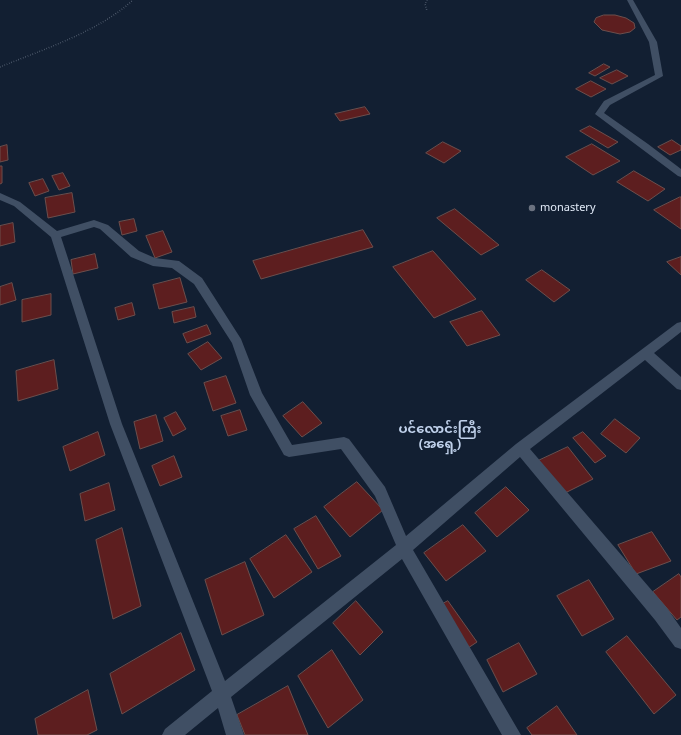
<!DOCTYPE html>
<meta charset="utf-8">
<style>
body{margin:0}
canvas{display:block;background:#121f32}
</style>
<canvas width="681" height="735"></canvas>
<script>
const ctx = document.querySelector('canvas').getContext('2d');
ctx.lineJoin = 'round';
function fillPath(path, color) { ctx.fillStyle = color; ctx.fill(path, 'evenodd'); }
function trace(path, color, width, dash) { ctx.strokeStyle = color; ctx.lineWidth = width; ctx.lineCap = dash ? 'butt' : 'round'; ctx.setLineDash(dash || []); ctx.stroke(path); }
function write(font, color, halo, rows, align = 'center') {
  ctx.font = font + ' "Noto Sans","Noto Sans Myanmar",sans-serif'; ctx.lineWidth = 3; ctx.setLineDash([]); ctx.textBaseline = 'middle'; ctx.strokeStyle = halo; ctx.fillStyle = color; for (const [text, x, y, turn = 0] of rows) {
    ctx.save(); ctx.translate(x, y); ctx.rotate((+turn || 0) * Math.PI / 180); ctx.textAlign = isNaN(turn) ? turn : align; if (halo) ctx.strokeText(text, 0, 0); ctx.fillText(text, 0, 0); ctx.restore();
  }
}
const building = new Path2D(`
 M604,15h11l11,3 8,5 1,5 -5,4 -10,2 -18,-4 -8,-8 2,-4z
 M604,64l6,3 -15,9 -6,-3z
 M617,70l11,6 -16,8 -12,-6z
 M591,81l15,8 -15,8 -15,-8z
 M365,107l5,7 -30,7 -5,-7z
 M590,126l28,16 -10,6 -28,-17z
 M672,140l9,6v4l-11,5 -12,-8z
 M443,142l18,9 -17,12 -18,-10z
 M592,144l28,17 -27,14 -27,-18z
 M7,145l1,15 -8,2v-15z
 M0,166h2v17l-2,1z
 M634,171l31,18 -17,12 -31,-19z
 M63,173l7,13 -11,4 -7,-14z
 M43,179l6,12 -14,5 -6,-13z
 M72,193l3,19 -27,6 -3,-20z
 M680,197h1v32l-27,-19z
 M455,209l44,36 -18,10 -44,-37z
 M134,219l3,12 -15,4 -3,-13z
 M13,223l2,19 -15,4v-20z
 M363,230l10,17 -112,32 -8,-18z
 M163,231l9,21 -17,6 -9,-22z
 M433,251l43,48 -42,19 -41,-51z
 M95,254l3,14 -25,6 -2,-14z
 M681,257v18l-14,-13z
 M542,270l28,20 -16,12 -28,-22z
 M180,278l7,24 -28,7 -6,-24z
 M12,283l4,17 -16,5v-18z
 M51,294v21l-29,7v-22z
 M132,303l3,12 -17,5 -3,-12z
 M194,307l2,10 -22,6 -2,-11z
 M482,311l18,24 -33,11 -17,-24z
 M207,325l4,9 -24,9 -4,-9z
 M208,342l14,16 -21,12 -13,-16z
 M54,360l4,29 -40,12 -2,-30z
 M226,376l10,27 -23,8 -9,-28z
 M303,402l19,21 -20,14 -19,-21z
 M240,410l7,20 -19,6 -7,-20z
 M176,412l10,17 -13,7 -9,-18z
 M156,415l7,26 -23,8 -6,-27z
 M615,419l25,19 -14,15 -25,-19z
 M98,432l7,23 -35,16 -7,-24z
 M583,432l23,24 -11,7 -22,-25z
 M568,447l25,32 -30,15 -25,-33z
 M174,456l8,21 -22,9 -8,-20z
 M357,482l26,28 -33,27 -26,-30z
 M109,483l6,27 -30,11 -5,-27z
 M506,487l23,23 -32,27 -22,-24z
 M316,516l25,40 -23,13 -24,-40z
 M463,525l23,26 -40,30 -22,-28z
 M122,528l19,78 -28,13 -17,-79z
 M652,532l19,29 -35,13 -18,-29z
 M286,535l26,37 -38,26 -24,-39z
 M245,562l19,53 -42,20 -17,-55z
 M679,574l2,3v40l-4,3 -24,-28z
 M589,580l25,39 -32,17 -25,-40z
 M356,601l27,31 -23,23 -27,-32z
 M448,601l29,41 -9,6 -29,-42z
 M181,633l14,37 -73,44 -12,-40z
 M627,636l49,59 -22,19 -48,-62z
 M519,643l18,31 -34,18 -16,-32z
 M332,650l31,50 -35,28 -30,-52z
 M288,686l20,49h-63l-8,-20z
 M88,690l9,40 -10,5h-49l-3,-16z
 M557,706l20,29h-45l-5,-7z`);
fillPath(building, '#5d1e1f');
trace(building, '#6c4e4c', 1);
trace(new Path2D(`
 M427,0l-2,4 2,7
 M0,67c44,-18 98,-35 133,-67`), '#6f7a8b', 1.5, [0.5, 2]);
fillPath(new Path2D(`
 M627,0h6l24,42 6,34 -53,29 -6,8 44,31 33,25v8l-3,-1 -83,-62 9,-13 51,-26 -6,-33z
 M0,193l20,9 37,29 37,-11 14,5 31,26 16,7 24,3 23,17 39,61 21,54 30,52 52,-8 5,2 36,48 21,49 110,-92 161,-121 4,-1v10l-27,21 27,24v13l-4,-1 -32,-29 -115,89 137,159 14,20v21l-6,-2 -20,-27 -135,-163 -107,93 108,185h-19l-100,-176 -171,138 13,38h-18l-8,-27 -33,27h-23l3,-6 47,-38 -102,-267 -59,-187 -37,-31 -14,-6zM94,227l6,2 31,28 22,9 19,2 22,16 38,59 18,52 34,60 5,2 52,-8 34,47 21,49 -171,136 -103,-257 -61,-187z`), '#404f64');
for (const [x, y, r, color] of [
 [532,208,4,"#6b7280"]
]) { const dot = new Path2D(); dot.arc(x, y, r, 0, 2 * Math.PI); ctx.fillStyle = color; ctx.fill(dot); trace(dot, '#121f32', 1.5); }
write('11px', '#e1eaf7', '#121f32', [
 ["monastery",540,208]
], 'left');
write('bold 13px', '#bfd0ea', '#121f32', [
 ["ပင်လောင်းကြီး",440,429],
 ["(အရှေ့)",440,444]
]);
</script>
